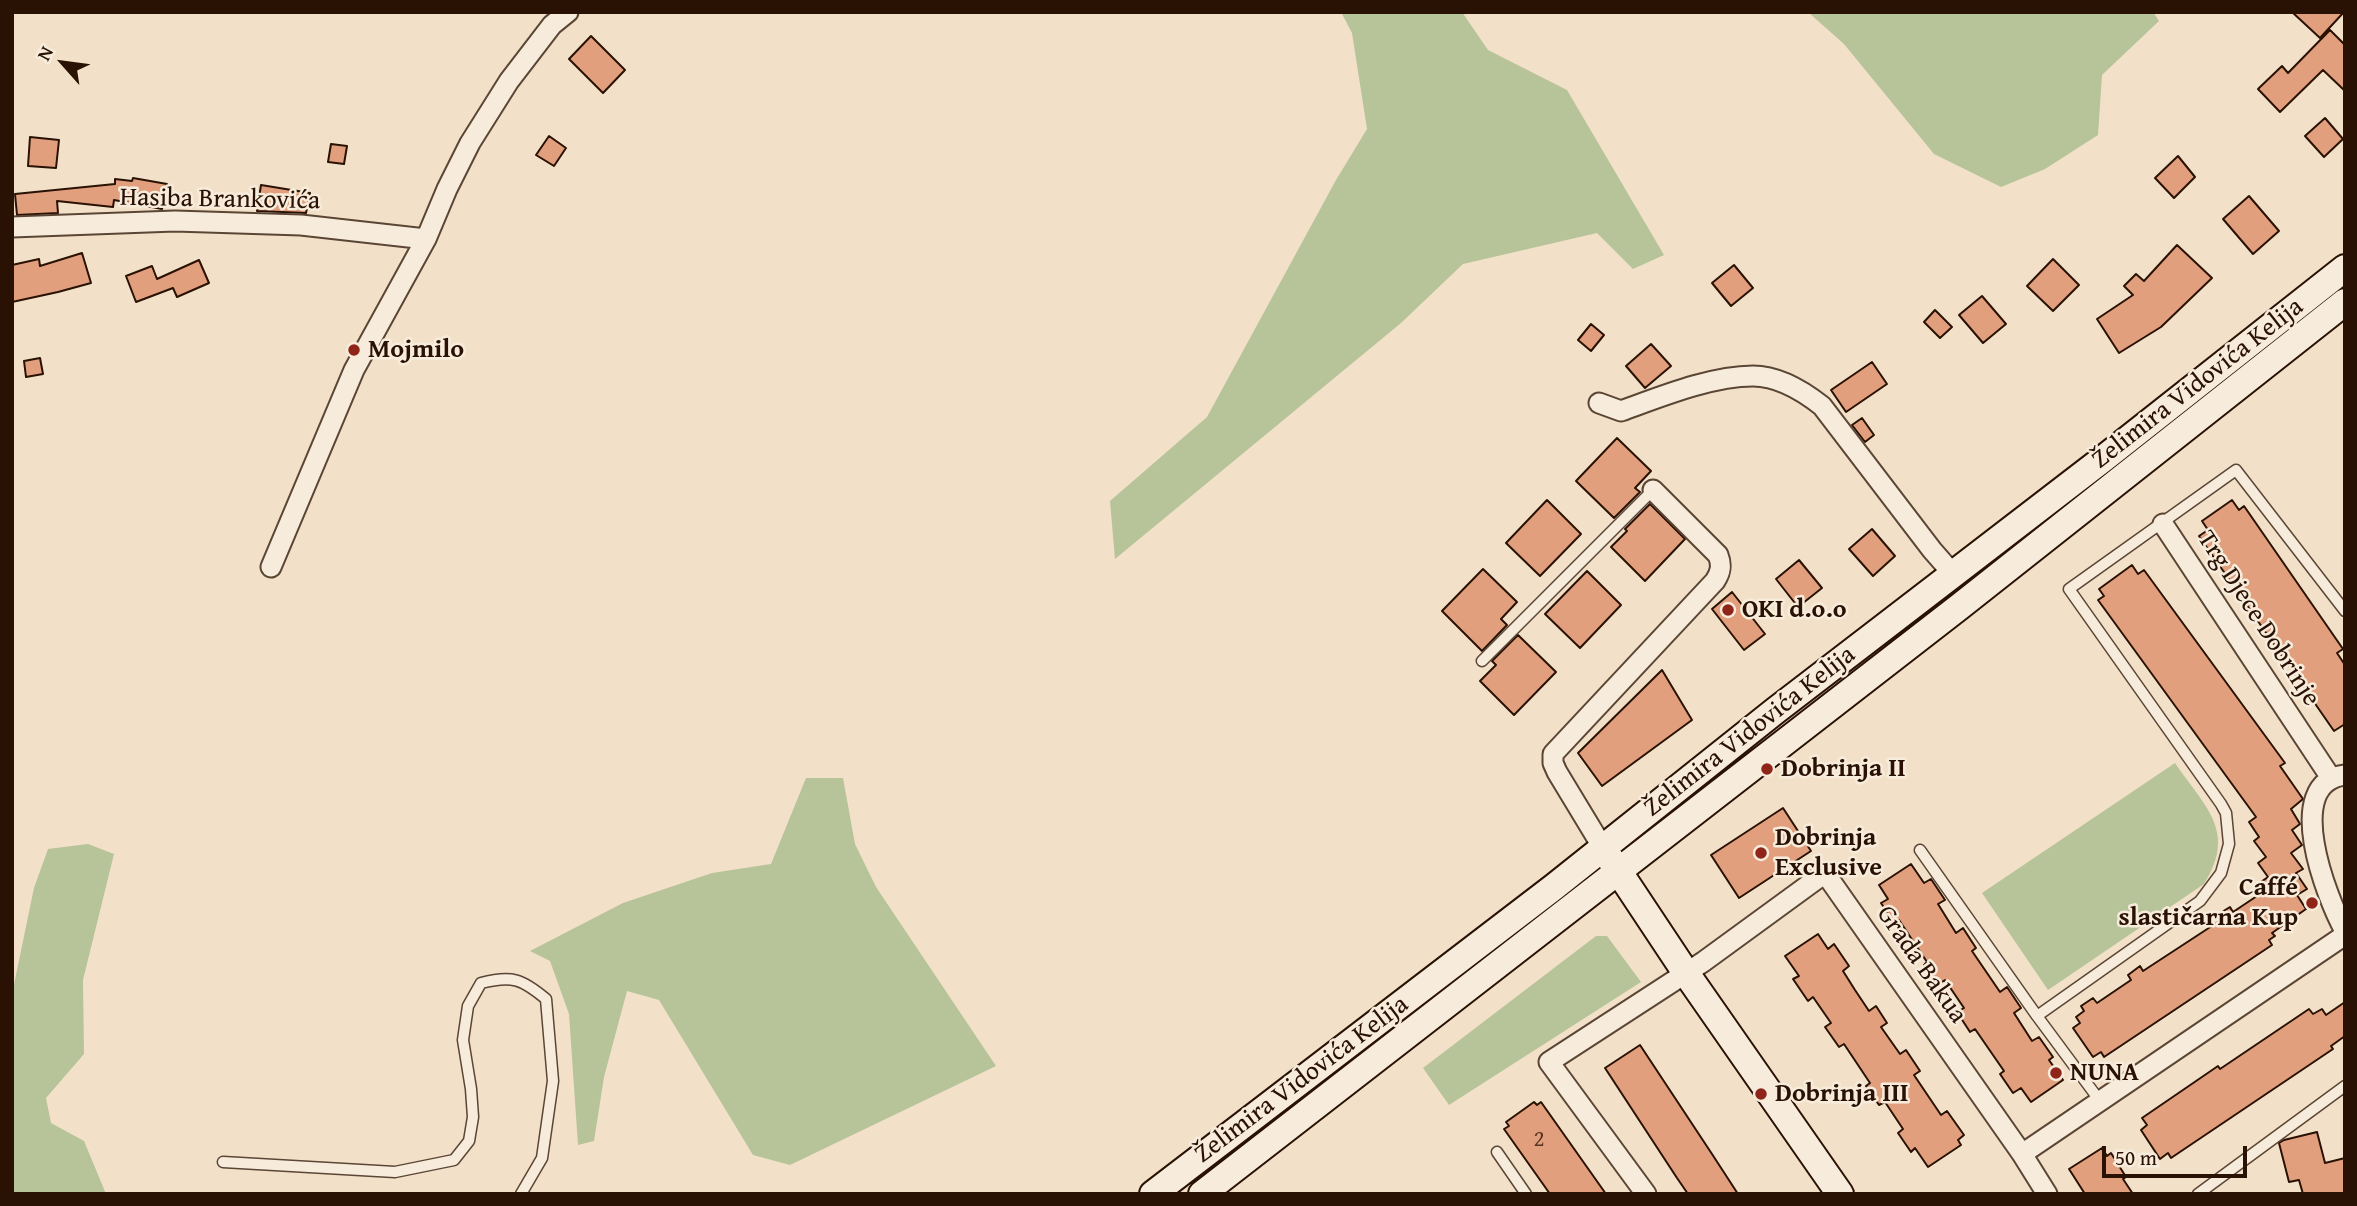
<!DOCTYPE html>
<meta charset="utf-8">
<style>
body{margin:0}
#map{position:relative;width:2357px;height:1206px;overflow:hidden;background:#f2e1c8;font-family:"Gentium Book Plus",serif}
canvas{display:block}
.frame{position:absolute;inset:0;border:14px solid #291104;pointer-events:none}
.north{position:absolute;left:28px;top:28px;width:70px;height:70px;-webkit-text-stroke:5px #f7ecdb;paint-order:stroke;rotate:298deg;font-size:19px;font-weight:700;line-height:28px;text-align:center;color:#291104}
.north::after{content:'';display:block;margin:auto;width:24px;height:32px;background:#291104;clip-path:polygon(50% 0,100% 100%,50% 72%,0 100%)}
.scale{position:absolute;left:2102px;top:1146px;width:145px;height:32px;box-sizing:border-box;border:4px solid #291104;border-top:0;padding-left:9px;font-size:21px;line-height:24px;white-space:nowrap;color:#291104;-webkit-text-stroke:5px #f7ecdb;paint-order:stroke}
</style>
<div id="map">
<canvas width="2357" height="1206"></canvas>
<div class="frame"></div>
<div class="north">N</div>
<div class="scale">50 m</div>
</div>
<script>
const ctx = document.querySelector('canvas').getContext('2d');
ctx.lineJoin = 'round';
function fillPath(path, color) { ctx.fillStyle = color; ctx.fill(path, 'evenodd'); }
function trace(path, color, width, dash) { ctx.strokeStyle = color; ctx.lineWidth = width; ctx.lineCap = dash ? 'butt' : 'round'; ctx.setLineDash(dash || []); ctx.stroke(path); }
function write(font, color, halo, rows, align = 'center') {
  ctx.font = font + ' "Gentium Book Plus",serif'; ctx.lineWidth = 5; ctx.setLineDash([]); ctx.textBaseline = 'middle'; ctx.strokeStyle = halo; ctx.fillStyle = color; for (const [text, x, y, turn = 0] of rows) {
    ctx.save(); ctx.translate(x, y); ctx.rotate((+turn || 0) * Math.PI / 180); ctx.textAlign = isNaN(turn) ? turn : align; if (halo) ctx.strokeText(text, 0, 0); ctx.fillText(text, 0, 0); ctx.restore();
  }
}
fillPath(new Path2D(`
 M1341,12h121l26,38 79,40 97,165 -31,14 -36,-36 -134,31 -62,59 -286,236 -5,-58 97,-84 129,-237 31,-51 -15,-96z
 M1796,12h357l6,9 -57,54 -4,60 -53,34 -44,18 -67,-33 -90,-110 -35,-31z
 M2175,763c29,43 63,68 29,121l-156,106 -66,-97z
 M806,778h37l12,66 21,43 120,179 -206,99 -37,-10 -94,-155 -32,-9 -23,86 -10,64 -16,4 -9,-131 -19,-53 -20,-10 93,-48 89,-30 59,-9z
 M88,844l26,10 -31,126 1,74 -38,44 5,25 33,18 22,53h-94v-200l22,-106 14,-39z
 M1596,936h11l34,46 -192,123 -26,-37z`), '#b7c399');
const building = new Path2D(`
 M2292,12h52l-24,26z
 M2330,30l15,15v46l-22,-21 -43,42 -22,-23 24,-23 6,7z
 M591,36l34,34 -22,23 -34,-34z
 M2325,118l18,21 -19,18 -19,-21z
 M549,136l17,12 -12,18 -18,-11z
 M30,137l29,3 -3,28 -28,-2z
 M331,144l16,2 -3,18 -16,-2z
 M2178,156l17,21 -21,21 -19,-20z
 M133,178l34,6 -5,25 -48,-9 -1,7 -56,-6 1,12 -41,2 -2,-21 100,-10v-5l17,2z
 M261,185l49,8 -4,20 -49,-2z
 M2249,196l30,35 -26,23 -30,-35z
 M2177,245l35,33 -51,49 -42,26 -22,-34 36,-24 -9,-9 12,-12 8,7z
 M82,253l9,30 -33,9 -46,10v-37l27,-6 1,7z
 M2053,259l26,26 -26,26 -26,-25z
 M199,260l10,23 -32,14 -4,-9 -37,14 -10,-26 26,-10 5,13z
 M1734,265l19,23 -22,18 -19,-23z
 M1982,296l24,28 -23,19 -24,-28z
 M1935,310l17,17 -12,11 -16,-16z
 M1591,324l13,11 -13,16 -13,-11z
 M1651,344l20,22 -26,22 -19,-22z
 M40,358l3,16 -17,3 -2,-16z
 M1872,362l15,22 -41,28 -15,-22z
 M1862,418l12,17 -9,7 -13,-17z
 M1617,438l34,33 -16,17 5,4 -26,26 -38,-37z
 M1547,500l34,34 -41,42 -34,-33z
 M2232,500l7,10 5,-4 99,143 -6,4 8,12v59l-11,7 -135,-195 9,-6 -6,-9z
 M1650,504l35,35 -40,42 -34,-34 16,-16 -2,-2z
 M1872,529l23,27 -22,20 -24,-27z
 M1799,560l23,28 -24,19 -22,-28z
 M2132,565l6,9 6,-4 141,193 -5,3 23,33 -12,10 9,15 -8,6 10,15 -11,8 12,16 -7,4 11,16 -10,6 9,14 -34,24 3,3 -6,4 3,5 -168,112 -3,-5 -8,5 -20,-29 7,-5 -4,-6 8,-6 -3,-5 12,-8 4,5 34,-23 -3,-5 12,-9 3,5 78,-51 -4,-5 13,-8 3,5 30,-20 -5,-8 10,-7 -10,-14 8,-6 -12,-16 5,-4 -10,-15 7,-5 -158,-217 6,-4 -5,-7z
 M1483,569l34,33 -16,17 6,6 -25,26 -40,-40z
 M1587,571l34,34 -41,43 -35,-34z
 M1732,592l33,42 -21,16 -32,-41z
 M1518,635l38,37 -42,43 -34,-34 16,-16 -4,-4z
 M1662,670l30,50 -90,66 -24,-33z
 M1783,808l28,43 -72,47 -28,-43z
 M1911,864l13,19 7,-4 14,21 -7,4 18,29 7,-5 13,20 -4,3 28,41 7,-5 14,21 -7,5 18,28 7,-4 14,20 -4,3 14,20 -32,22 -10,-14 -8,5 -13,-19 4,-3 -29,-42 -5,3 -13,-20 7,-4 -19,-28 -8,5 -13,-20 3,-3 -28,-42 -5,3 -13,-20 7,-4 -9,-14z
 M1818,934l10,15 6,-5 15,22 -6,5 12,19 14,21 7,-5 11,17 -6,4 19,27 6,-4 14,21 -6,4 27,40 6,-4 17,24 -6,5 3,5 -33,22 -13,-19 -4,4 -13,-19 5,-4 -18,-27 -6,3 -13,-19 4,-3 -26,-39 -5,3 -14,-20 6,-4 -18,-26 -5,4 -15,-22 6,-3 -14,-20z
 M2345,1002v34l-14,10 2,3 -162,109 -3,-5 -8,6 -19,-29 6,-5 -5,-7 76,-52 2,3 89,-60 4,5 9,-5 4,6z
 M1640,1045l72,109 26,40h-50l-11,-16 -72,-110z
 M1534,1102l3,3 4,-3 65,92h-56l-46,-65 5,-3 -3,-4z
 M2317,1132l8,31 20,-5v36h-42l-4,-14 -10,2 -10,-39 5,-3z
 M2102,1148l5,8 4,-3 15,24 -3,2 10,15h-48l-16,-25z`);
fillPath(building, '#e29f7d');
trace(building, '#291104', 2);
const lane = new Path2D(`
 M1482,661l171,-171
 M1920,850l117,166
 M2100,1101l-63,-85 163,-115 21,-28 8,-29 -3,-31 -5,-9 -152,-215 167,-119 109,141
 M1497,1152l29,42
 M223,1162l172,10 59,-12 15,-19 4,-24 -2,-28 -8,-49 5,-34 13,-23c31,-8 41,-4 65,16l7,82 -11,77 -21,36
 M2198,1194l147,-108`);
const street = new Path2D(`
 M12,227l163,-6 126,4 125,14
 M1599,403l22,8c39,-14 90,-35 132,-35 26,0 50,15 69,30l110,144 21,24
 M2163,524l168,254
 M271,567l83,-197 72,-131 21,-50 23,-46 39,-62 43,-56 16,-13
 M2345,775c-64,7 -18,124 0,156
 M1603,848l-46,-76 -4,-9v-9l162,-173c6,-9 7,-16 3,-26l-65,-65
 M2022,1154l323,-219
 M1646,1194l-97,-132 154,-100 122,-89 197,281 25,40`);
const secondary = new Path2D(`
 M1609,857l77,116 154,221
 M1153,1194l401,-307 221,-176 328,-252 242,-191
 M1202,1194l757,-587 386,-305`);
trace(lane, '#5b4535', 13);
trace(street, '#5b4535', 23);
trace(secondary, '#291104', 30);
trace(lane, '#f7ecdb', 10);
trace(street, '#f7ecdb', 19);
trace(secondary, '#f7ecdb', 26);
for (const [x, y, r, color] of [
 [354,350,7,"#8f2418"],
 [1728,610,7,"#8f2418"],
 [1767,769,7,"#8f2418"],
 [1761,853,7,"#8f2418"],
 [2312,903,7,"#8f2418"],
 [2056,1073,7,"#8f2418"],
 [1761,1094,7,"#8f2418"]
]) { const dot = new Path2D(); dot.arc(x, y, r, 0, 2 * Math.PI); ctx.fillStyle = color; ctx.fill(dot); trace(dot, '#f7ecdb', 2.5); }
write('23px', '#573422', null, [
 ["2",1539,1140]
]);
write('26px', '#291104', '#f7ecdb', [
 ["Hasiba Brankovića",220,200,1],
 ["Želimira Vidovića Kelija",2198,384,-38],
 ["Trg Djece Dobrinje",2258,619,57],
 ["Želimira Vidovića Kelija",1750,732,-38],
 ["Grada Bakua",1921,965,55],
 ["Želimira Vidovića Kelija",1302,1080,-37]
]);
write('bold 26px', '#291104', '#f7ecdb', [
 ["Mojmilo",368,350],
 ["OKI d.o.o",1742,610],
 ["Dobrinja II",1781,769],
 ["Dobrinja",1775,838],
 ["Exclusive",1775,868],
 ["Caffé",2298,888,"right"],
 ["slastičarna Kup",2298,918,"right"],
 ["NUNA",2070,1073],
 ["Dobrinja III",1775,1094]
], 'left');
</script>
